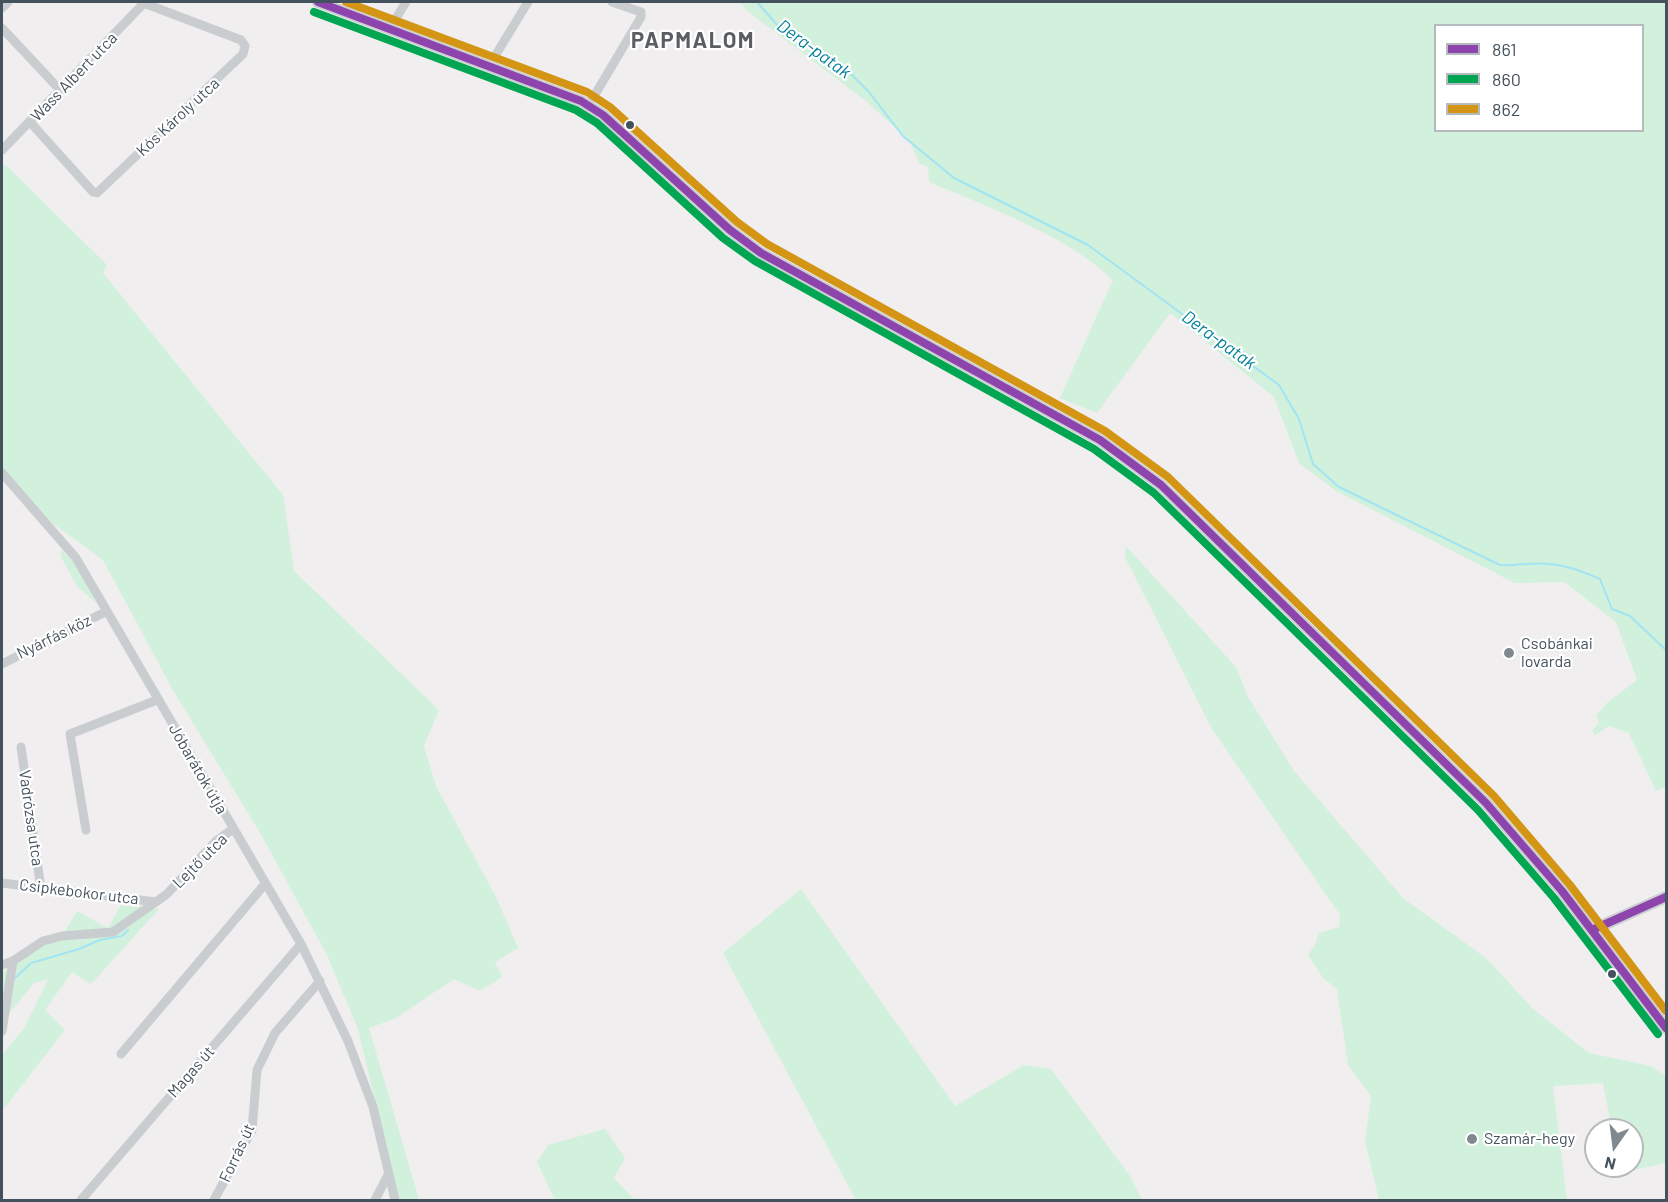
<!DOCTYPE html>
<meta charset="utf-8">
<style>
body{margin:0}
#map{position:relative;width:1668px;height:1202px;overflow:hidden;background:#f0eeee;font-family:Barlow,sans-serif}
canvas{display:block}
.frame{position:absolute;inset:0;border:3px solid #44525d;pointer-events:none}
.legend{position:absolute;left:1434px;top:24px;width:210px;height:108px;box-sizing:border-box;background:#fff;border:2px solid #b4babe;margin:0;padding:8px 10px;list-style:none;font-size:18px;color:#44525d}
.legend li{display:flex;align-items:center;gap:12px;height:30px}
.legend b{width:30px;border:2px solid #b4babe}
.north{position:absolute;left:1584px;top:1118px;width:60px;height:60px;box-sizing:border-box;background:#fff;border:2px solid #b4babe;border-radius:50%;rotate:194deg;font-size:16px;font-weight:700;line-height:24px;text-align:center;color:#44525d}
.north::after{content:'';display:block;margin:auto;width:21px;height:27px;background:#808990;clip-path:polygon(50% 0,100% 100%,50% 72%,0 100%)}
</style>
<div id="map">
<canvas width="1668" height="1202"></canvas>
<div class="frame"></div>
<ul class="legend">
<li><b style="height:8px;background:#8e44ad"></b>861</li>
<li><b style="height:8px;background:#00a651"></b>860</li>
<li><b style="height:8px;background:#d39513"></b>862</li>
</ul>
<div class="north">N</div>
</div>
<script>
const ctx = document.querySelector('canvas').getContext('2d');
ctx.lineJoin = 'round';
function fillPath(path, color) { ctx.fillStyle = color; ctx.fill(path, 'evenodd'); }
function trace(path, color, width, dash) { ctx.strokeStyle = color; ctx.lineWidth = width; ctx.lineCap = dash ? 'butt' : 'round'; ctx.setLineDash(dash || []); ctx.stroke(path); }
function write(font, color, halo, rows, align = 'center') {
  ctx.font = font + ' Barlow,sans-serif'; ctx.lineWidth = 4.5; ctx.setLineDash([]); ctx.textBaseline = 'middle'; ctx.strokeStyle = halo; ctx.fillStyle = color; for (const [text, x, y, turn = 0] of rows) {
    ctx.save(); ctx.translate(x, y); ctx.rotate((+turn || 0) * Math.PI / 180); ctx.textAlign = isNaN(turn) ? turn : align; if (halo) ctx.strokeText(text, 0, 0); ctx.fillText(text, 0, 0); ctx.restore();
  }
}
fillPath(new Path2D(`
 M740,2h926v785l-10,4 -27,-58 -20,-7 -14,9 -3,-4 7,-8 -3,-8 12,-13 29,-22 -21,-58 -52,-40 -49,1 -179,-92 -37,-28 -25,-66 -104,-84 -73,100 -37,-15 53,-118c-45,-44 -125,-73 -184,-98l-1,-15 -8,-3 -11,-24 -43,-39 -120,-91zM1436,26h206v104h-206z
 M5,164l102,101 -4,8 180,222 11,76 145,139 -15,36 12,40 60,111 22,51 -23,14 7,15 -22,14 -26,-12 -58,39 -27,10 50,172h-21l-40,-171 -32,-76 -67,-122 -85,-139 -71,-132 -62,-45 -39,-43v-305z
 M1126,546l110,121 12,30 46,74 110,128 82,59 47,51 56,44 61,13 16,10v87l-47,10 -1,-7h14v-36h-20l-9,-47 -50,3 14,114h-188l-14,-59 6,-45 -23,-31 -11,-76 -14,-11 -15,-23 7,-10 4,-12 20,-6 1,-12 -128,-186 -87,-172z
 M62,550l14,15 21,39 -20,-18 -17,-31z
 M801,889l154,217 69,-41 27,4 79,107 12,24h-286l-133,-247z
 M121,905l38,4 -68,75 -19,-12 -27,38 20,20 -63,81v-56l23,-28 23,-48 -14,4 -32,39v-49l35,-30 27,-10 13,-22 31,17z
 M605,1129l20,29 -11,20 19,20 24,2h-102l-18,-38 11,-17z`), '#d1f1dc');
trace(new Path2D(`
 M757,2l22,25 61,36 29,29 34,44 51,42 134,67 191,140 20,34 14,45 26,23 161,78c16,1 33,-3 48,-1 19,1 35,8 52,15l12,30 18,7 36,34
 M14,979l17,-16 48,-14 21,-9 22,-4 6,-6`), '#a2e4f2', 2);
trace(new Path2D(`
 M2,8l6,-6
 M2,28l59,63
 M390,28l16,-26
 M495,56l33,-54
 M593,98l48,-81v-5l-29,-10
 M30,122l63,70 4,1 146,-139 2,-8 -4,-6 -100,-38
 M2,150l143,-148
 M2,473l74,85 225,386 47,97 25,66 22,93
 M2,664l105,-53
 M21,747l20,142
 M86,830l-16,-96 87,-34
 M2,883l154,19
 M2,965l11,-4 30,-20 19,-5 51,-4 54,-38 49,-53 17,-12
 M2,1031l11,-70
 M121,1054l144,-170
 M81,1200l220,-256
 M214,1200l38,-70 5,-60 18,-37 45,-52
 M375,1200l14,-27`), '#cacdcf', 9);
trace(new Path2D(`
 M318,2l263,99 22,14 127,115 31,23 339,187 61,45 325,318 76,88 104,137
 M1592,930l74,-33`), '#cbcfd2', 12);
trace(new Path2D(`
 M318,2l263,99 22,14 127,115 31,23 339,187 61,45 325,318 76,88 104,137
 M1592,930l74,-33`), '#8e44ad', 8);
trace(new Path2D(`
 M314,12l262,98 21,13 126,115 32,23 339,188 60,44 324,317 76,88 104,136`), '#00a651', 8);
trace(new Path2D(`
 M346,2l241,90 23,15 127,115 30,22 338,187 63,46 326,319 76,89 96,126`), '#d39513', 8);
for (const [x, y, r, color] of [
 [630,125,5,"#44525d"],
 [1509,653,6,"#808990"],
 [1612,974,5,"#44525d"],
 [1472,1139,6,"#808990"]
]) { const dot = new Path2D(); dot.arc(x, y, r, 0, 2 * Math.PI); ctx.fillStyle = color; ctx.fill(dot); trace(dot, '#fff', 2); }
write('16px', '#44525d', '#fff', [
 ["Wass Albert utca",74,77,-46],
 ["Kós Károly utca",178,117,-43],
 ["Nyárfás köz",54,637,-26],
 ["Jóbarátok útja",198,769,60],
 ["Vadrózsa utca",31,818,82],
 ["Lejtő utca",200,861,-45],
 ["Csipkebokor utca",79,892,7],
 ["Magas út",191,1072,-49],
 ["Forrás út",237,1153,-65]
]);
write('16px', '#44525d', '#fff', [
 ["Csobánkai",1521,644],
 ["lovarda",1521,662],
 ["Szamár-hegy",1484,1139]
], 'left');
write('italic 18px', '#03809c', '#fff', [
 ["Dera-patak",814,49,36],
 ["Dera-patak",1219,340,36]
]);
ctx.letterSpacing = '1.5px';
write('bold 22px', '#5a5e63', '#fff', [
 ["PAPMALOM",693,41]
]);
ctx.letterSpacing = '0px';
</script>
